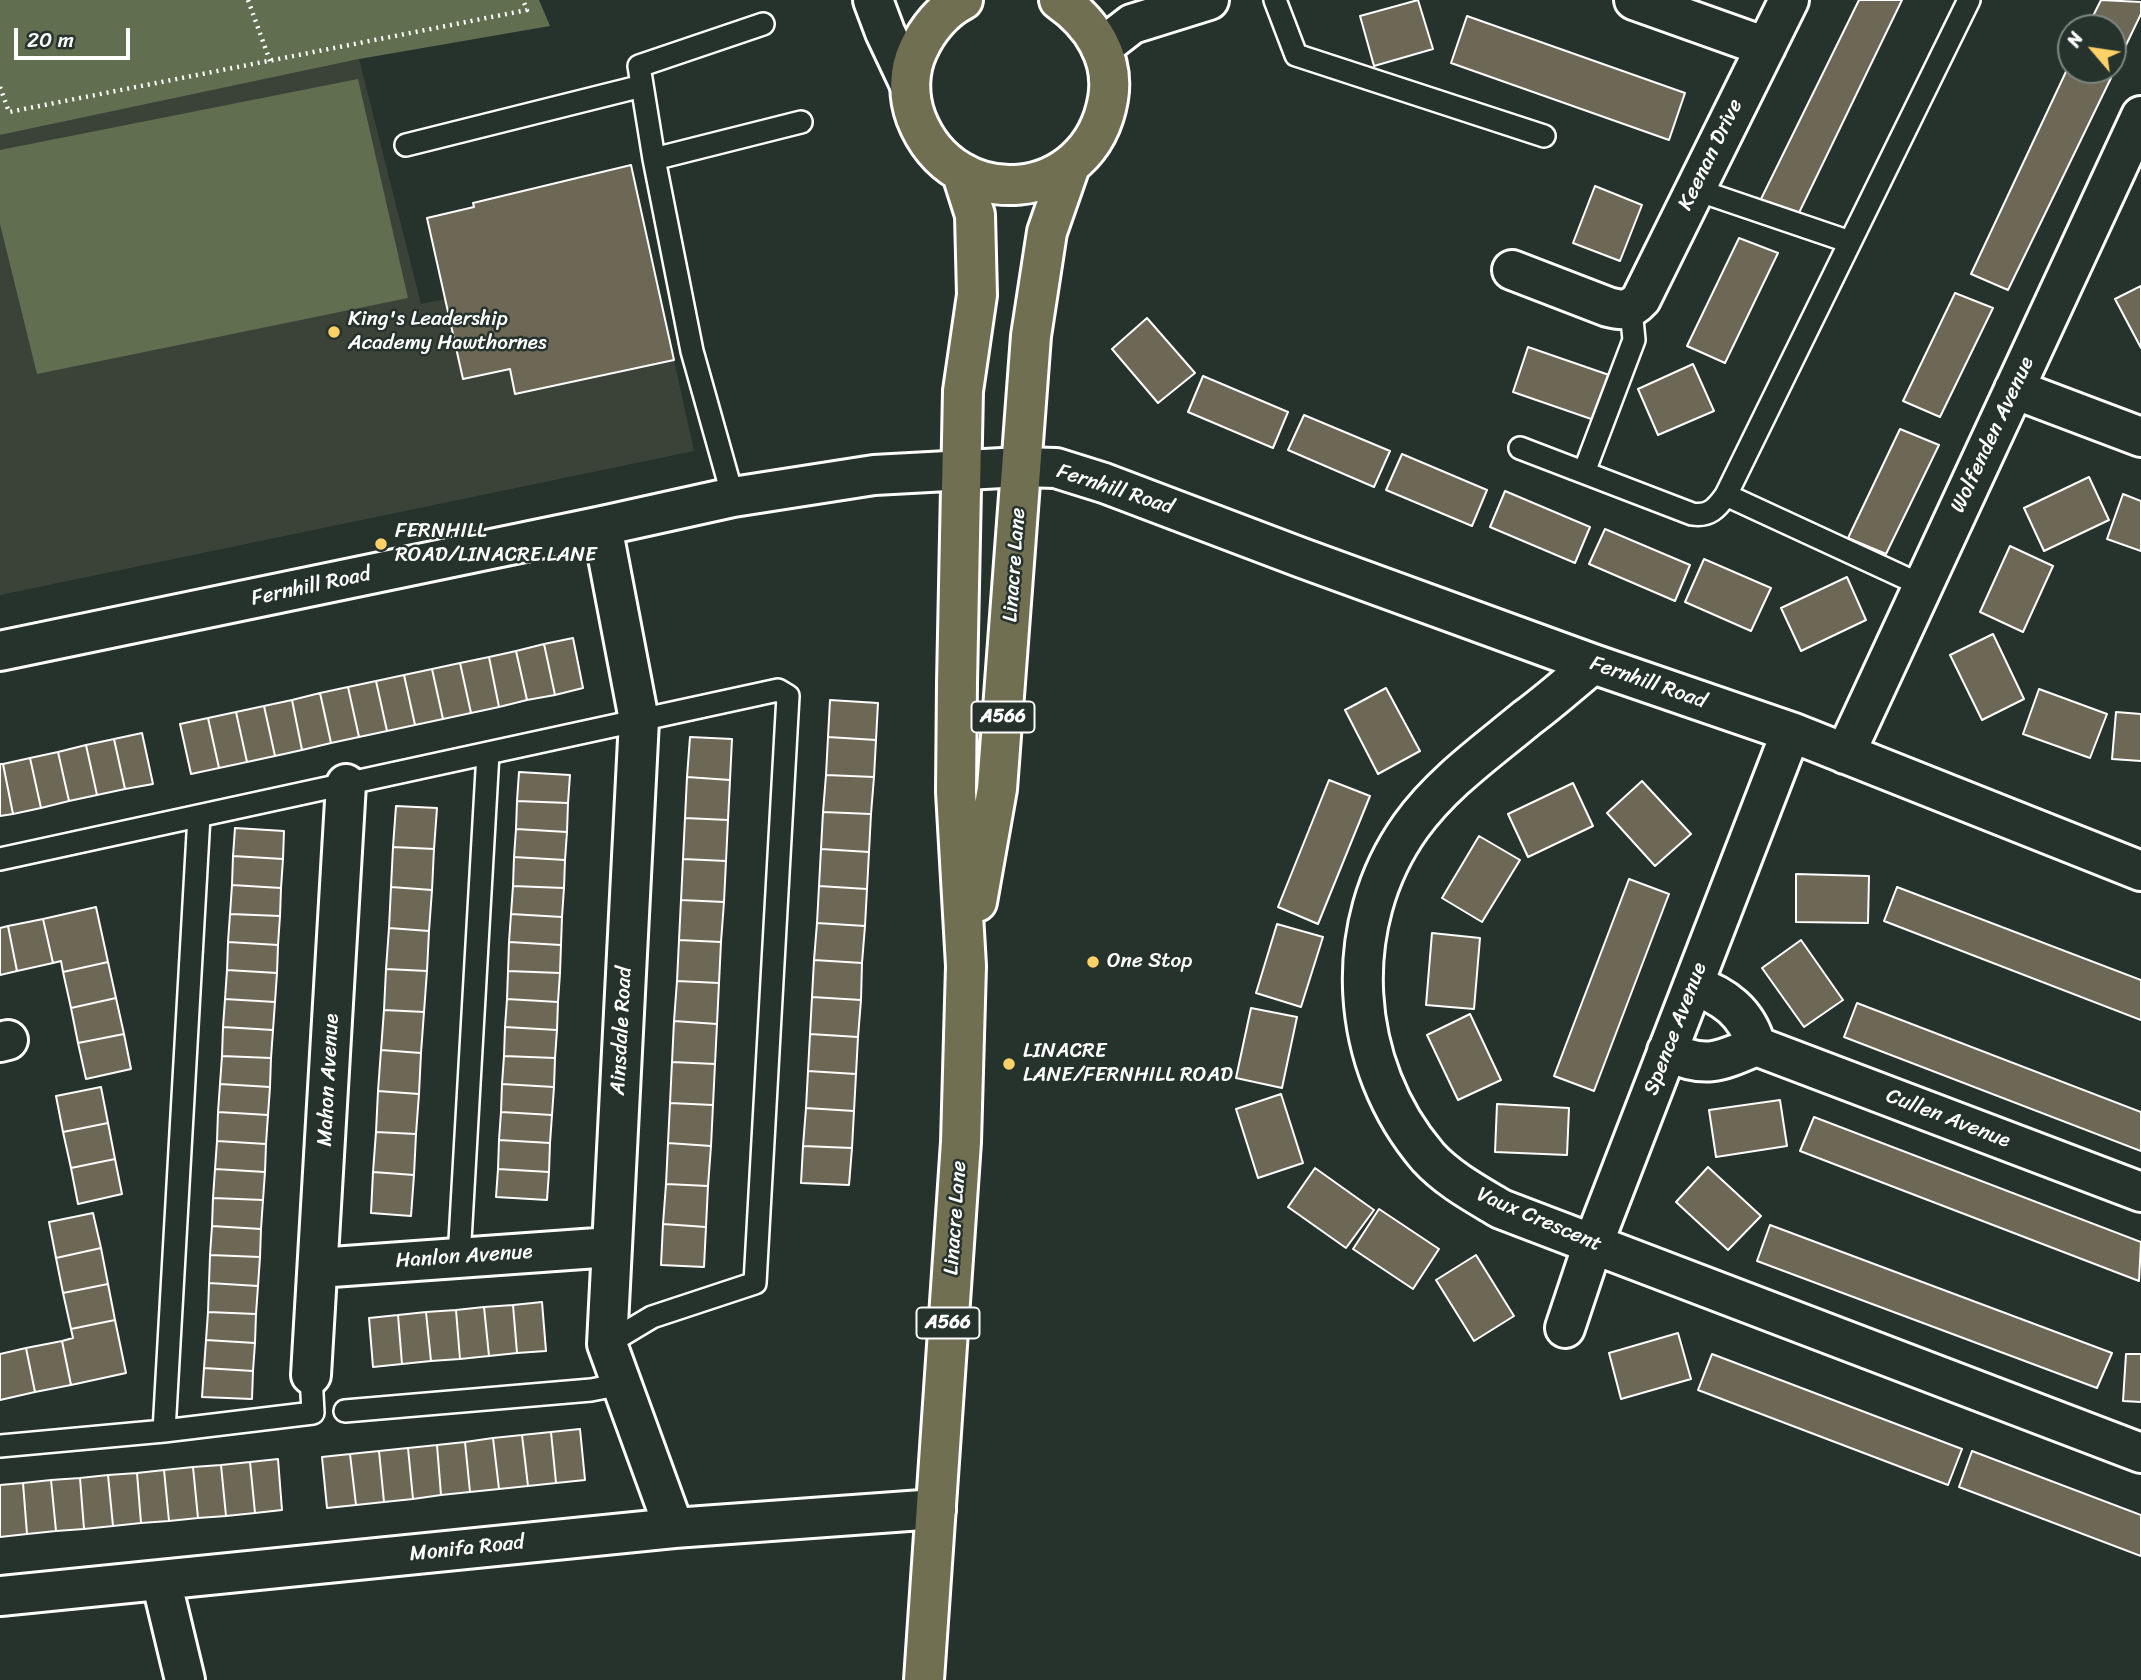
<!DOCTYPE html>
<style>
body{margin:0}
#map{position:relative;width:2141px;height:1680px;overflow:hidden;background:#26332d;font-family:Sriracha,sans-serif}
canvas{display:block}
.north{position:absolute;left:2057px;top:14px;width:70px;height:70px;box-sizing:border-box;background:#26332d;border:2px solid #7d8581;border-radius:50%;rotate:299deg;font-size:19px;font-weight:700;line-height:28px;text-align:center;color:#fff}
.north::after{content:'';display:block;margin:auto;width:24px;height:32px;background:#ffd166;clip-path:polygon(50% 0,100% 100%,50% 72%,0 100%)}
.scale{position:absolute;left:14px;top:28px;width:116px;height:32px;box-sizing:border-box;border:4px solid #fff;border-top:0;padding-left:9px;font-size:21px;line-height:24px;white-space:nowrap;color:#fff;-webkit-text-stroke:5px #26332d;paint-order:stroke}
</style>
<div id="map">
<canvas width="2141" height="1680"></canvas>
<div class="north">N</div>
<div class="scale">20 m</div>
</div>
<script>
const ctx = document.querySelector('canvas').getContext('2d');
ctx.lineJoin = 'round';
function fillPath(path, color) { ctx.fillStyle = color; ctx.fill(path, 'evenodd'); }
function trace(path, color, width, dash) { ctx.strokeStyle = color; ctx.lineWidth = width; ctx.lineCap = dash ? 'butt' : 'round'; ctx.setLineDash(dash || []); ctx.stroke(path); }
function write(font, color, halo, rows, align = 'center') {
  ctx.font = font + ' Sriracha,sans-serif'; ctx.lineWidth = 5; ctx.setLineDash([]); ctx.textBaseline = 'middle'; ctx.strokeStyle = halo; ctx.fillStyle = color; for (const [text, x, y, turn = 0] of rows) {
    ctx.save(); ctx.translate(x, y); ctx.rotate((+turn || 0) * Math.PI / 180); ctx.textAlign = isNaN(turn) ? turn : align; if (halo) ctx.strokeText(text, 0, 0); ctx.fillText(text, 0, 0); ctx.restore();
  }
}
fillPath(new Path2D(`
 M359,59l62,245 24,-5 -18,-81 46,-11v-4l158,-38 63,286 -694,144v-460z`), '#3b4339');
fillPath(new Path2D(`
 M0,0h539l11,26 -191,33 -359,76z
 M358,79l50,219 -371,76 -37,-150v-74z`), '#616e50');
const building = new Path2D(`
 M1418,0l15,49 -59,17 -14,-50z
 M1859,0h43l-106,219 -37,-16z
 M2101,0l40,2v12l-27,56 -1,-42h-26z
 M1467,16l218,77 -16,47 -218,-77z
 M2071,61v9h22l18,8 -103,212 -37,-16z
 M631,165l43,195 -159,34 -5,-25 -47,10 -36,-161 47,-11 -1,-4z
 M1595,186l47,19 -22,56 -47,-18z
 M1739,238l39,15 -53,110 -38,-17z
 M2141,286v62l-26,-49z
 M1955,293l38,15 -53,109 -37,-16z
 M1147,318l48,55 -37,30 -46,-54z
 M1528,347l84,29 -15,45 -84,-29z
 M1693,364l21,47 -56,24 -20,-46z
 M1203,376l85,36 -15,36 -85,-36z
 M1304,415l86,36 -16,36 -86,-37z
 M1900,429l39,16 -53,109 -38,-16z
 M1402,454l85,36 -15,36 -86,-36z
 M2089,477l20,43 -65,31 -20,-43z
 M1505,491l85,36 -15,36 -85,-36z
 M2123,494l18,7v50l-34,-12z
 M1605,529l85,36 -15,36 -86,-37z
 M2010,546l43,20 -30,66 -43,-20z
 M1704,559l67,29 -20,43 -66,-29z
 M1847,577l19,43 -65,31 -20,-43z
 M1993,634l31,65 -42,21 -32,-65z
 M573,638l10,50 -28,7 -11,-51z
 M544,644l11,51 -28,5 -11,-49z
 M516,651l11,49 -28,7 -10,-50z
 M489,657l10,50 -28,6 -11,-50z
 M460,663l11,50 -28,6 -11,-50z
 M432,669l11,50 -28,6 -11,-50z
 M404,675l11,50 -28,6 -11,-50z
 M376,681l11,50 -28,6 -11,-50z
 M348,687l11,50 -28,6 -11,-50z
 M1386,688l34,63 -42,23 -33,-64z
 M2039,689l68,25 -17,44 -67,-24z
 M320,693l11,50 -29,7 -10,-50z
 M292,700l10,50 -27,6 -11,-50z
 M830,700l48,3 -2,37 -48,-3z
 M264,706l11,50 -28,6 -11,-50z
 M236,712l11,50 -28,6 -11,-50z
 M2116,712l25,2v47l-29,-2z
 M208,718l11,50 -28,6 -11,-50z
 M142,733l11,51 -28,5 -11,-50z
 M690,737l42,2 -2,41 -43,-3z
 M828,737l48,3 -2,37 -48,-2z
 M114,739l11,50 -28,6 -11,-50z
 M86,745l11,50 -28,6 -11,-49z
 M58,752l11,49 -28,7 -11,-50z
 M30,758l11,50 -28,6 -10,-50z
 M0,764h3l10,50 -13,2z
 M519,772l51,3 -2,28 -51,-2z
 M826,775l48,2 -3,37 -48,-2z
 M687,777l43,3 -2,40 -43,-2z
 M1329,780l41,16 -52,128 -40,-17z
 M1642,781l49,53 -36,32 -48,-53z
 M1573,783l20,43 -65,31 -20,-43z
 M517,801l51,2 -1,29 -51,-3z
 M396,806l41,2 -3,41 -41,-2z
 M823,812l48,2 -2,38 -48,-3z
 M685,818l43,2 -2,41 -43,-2z
 M235,828l49,3 -1,28 -50,-3z
 M516,829l51,3 -2,28 -51,-3z
 M1479,836l41,24 -38,62 -40,-24z
 M393,847l41,2 -2,41 -41,-3z
 M821,849l48,3 -2,37 -48,-3z
 M233,856l50,3 -2,29 -49,-3z
 M514,857l51,3 -1,28 -51,-2z
 M683,859l43,2 -2,41 -43,-2z
 M1796,874l73,2 -1,47 -72,-1z
 M1629,879l40,15 -75,197 -40,-15z
 M232,885l49,3 -1,28 -50,-2z
 M513,886l51,2 -2,29 -51,-3z
 M819,886l48,3 -2,37 -48,-3z
 M391,887l41,3 -3,41 -40,-3z
 M1897,887l244,93v40l-257,-99z
 M681,900l43,2 -3,40 -42,-2z
 M96,907l12,55 -45,10 -2,-11 -8,2 -10,-44z
 M230,914l50,2 -2,29 -50,-3z
 M511,914l51,3 -1,28 -52,-3z
 M43,919l10,44 -36,8 -9,-45z
 M817,923l48,3 -3,37 -48,-3z
 M1277,924l46,13 -22,70 -45,-14z
 M8,926l9,45 -17,4v-47z
 M389,928l40,3 -2,40 -41,-2z
 M1432,933l48,5 -6,71 -48,-4z
 M679,940l42,2 -2,41 -42,-2z
 M1801,940l42,60 -39,27 -42,-59z
 M228,942l50,3 -1,28 -50,-3z
 M509,942l52,3 -1,28 -52,-2z
 M814,960l48,3 -1,37 -49,-3z
 M108,962l8,36 -45,10 -8,-36z
 M386,969l41,2 -3,41 -40,-2z
 M227,970l50,3 -2,29 -50,-3z
 M508,971l52,2 -2,29 -51,-3z
 M677,981l42,2 -2,41 -43,-3z
 M812,997l49,3 -3,37 -48,-3z
 M116,998l8,36 -46,9 -7,-35z
 M225,999l50,3 -2,28 -50,-3z
 M507,999l51,3 -1,28 -52,-3z
 M1857,1003l284,109v39l-297,-114z
 M1251,1008l46,9 -15,71 -46,-10z
 M384,1010l40,2 -3,41 -40,-3z
 M1470,1014l31,66 -43,20 -31,-65z
 M674,1021l43,3 -2,40 -43,-2z
 M223,1027l50,3 -2,28 -49,-2z
 M505,1027l52,3 -2,28 -51,-2z
 M124,1034l7,35 -45,10 -8,-36z
 M810,1034l48,3 -2,37 -48,-3z
 M381,1050l40,3 -2,41 -41,-3z
 M222,1056l49,2 -1,29 -50,-3z
 M504,1056l51,2 -1,29 -52,-3z
 M672,1062l43,2 -2,41 -43,-2z
 M808,1071l48,3 -2,37 -48,-3z
 M220,1084l50,3 -2,28 -50,-3z
 M502,1084l52,3 -2,28 -51,-3z
 M101,1087l7,36 -45,9 -7,-36z
 M378,1091l41,3 -3,40 -40,-2z
 M1281,1094l22,69 -45,15 -22,-69z
 M1780,1100l7,46 -71,11 -7,-47z
 M670,1103l43,2 -2,41 -43,-3z
 M1497,1104l72,4 -2,47 -72,-3z
 M806,1108l48,3 -2,37 -49,-2z
 M218,1112l50,3 -2,29 -49,-3z
 M501,1112l51,3 -2,28 -51,-3z
 M1814,1117l327,125 -2,39 -339,-130z
 M108,1123l7,36 -44,9 -8,-36z
 M376,1132l40,2 -2,41 -41,-3z
 M499,1140l51,3 -1,29 -51,-3z
 M217,1141l49,3 -1,28 -50,-3z
 M668,1143l43,3 -3,40 -42,-2z
 M803,1146l49,2 -3,37 -48,-2z
 M115,1159l7,35 -44,10 -7,-36z
 M1708,1167l53,49 -33,34 -52,-48z
 M1315,1168l59,42 -28,38 -58,-41z
 M215,1169l50,3 -2,28 -50,-2z
 M498,1169l51,3 -2,28 -51,-3z
 M373,1172l41,3 -3,41 -40,-3z
 M666,1184l42,2 -2,41 -43,-3z
 M213,1198l50,2 -2,29 -49,-3z
 M1379,1209l60,40 -26,40 -60,-40z
 M93,1213l8,35 -45,10 -7,-36z
 M663,1224l43,3 -2,40 -43,-2z
 M1770,1225l342,128 -15,35 -340,-127z
 M212,1226l49,3 -1,28 -50,-2z
 M101,1248l7,36 -45,9 -7,-35z
 M210,1255l50,2 -2,29 -49,-3z
 M1476,1255l38,61 -40,25 -38,-61z
 M209,1283l49,3 -2,28 -48,-2z
 M108,1284l7,36 -44,9 -8,-36z
 M542,1302l4,49 -29,2 -4,-48z
 M513,1305l4,48 -28,3 -5,-49z
 M484,1307l5,49 -29,3 -4,-49z
 M456,1310l4,49 -29,2 -5,-49z
 M208,1312l48,2 -1,29 -49,-3z
 M426,1312l5,49 -29,3 -4,-49z
 M398,1315l4,49 -29,3 -4,-49z
 M115,1320l11,53 -55,12 -9,-44 11,-3 -2,-9z
 M1678,1333l13,46 -70,20 -12,-46z
 M206,1340l49,3 -2,28 -49,-3z
 M62,1341l9,44 -36,7 -9,-44z
 M26,1348l9,44 -35,8v-46z
 M1712,1354l250,95 -14,36 -250,-95z
 M2126,1354h15v48l-18,-1z
 M204,1368l49,3 -1,28 -50,-2z
 M580,1429l5,51 -29,3 -5,-51z
 M551,1432l5,51 -28,3 -6,-51z
 M522,1435l6,51 -29,3 -6,-51z
 M493,1438l6,51 -29,3 -5,-50z
 M465,1442l5,50 -29,3 -4,-50z
 M437,1445l4,50 -28,4 -5,-51z
 M408,1448l5,51 -29,3 -5,-51z
 M379,1451l5,51 -28,3 -6,-51z
 M1972,1451l169,64v41l-182,-69z
 M350,1454l6,51 -29,3 -5,-51z
 M278,1459l4,51 -27,3 -5,-51z
 M250,1462l5,51 -29,3 -5,-51z
 M221,1465l5,51 -28,2 -5,-51z
 M193,1467l5,51 -29,3 -5,-51z
 M164,1470l5,51 -28,2 -4,-50z
 M137,1473l4,50 -28,3 -5,-51z
 M108,1475l5,51 -29,3 -4,-51z
 M80,1478l4,51 -28,2 -5,-51z
 M51,1480l5,51 -29,3 -4,-51z
 M23,1483l4,51 -27,3v-52z`);
fillPath(building, '#6d6856');
trace(building, '#fff', 2);
const lane = new Path2D(`
 M1275,0l21,55 248,81
 M406,145l236,-59
 M654,159l147,-37
 M1694,189l156,53
 M1520,448l172,66c17,3 25,-6 34,-19l243,-495
 M1584,472l50,-132 -3,-31
 M1726,495l197,91
 M733,497l-41,-146 -38,-192 -15,-93 124,-42
 M199,816l-35,615 149,-18 -2,-38
 M0,859l778,-169 10,6 -33,587 -103,34 -45,27
 M459,1258l29,-505
 M345,1411l246,-21 31,-6
 M0,1446l164,-15`);
const street = new Path2D(`
 M1634,0l132,47
 M1101,48l31,-24 77,-24
 M1512,270l96,37c15,4 22,4 33,-8l148,-299
 M2014,389l127,48
 M602,526l37,194 -32,624 67,184
 M0,651l602,-125 131,-29 141,-22 147,-8 35,1 48,15 198,75 291,106 198,68 350,139
 M1593,664c-22,18 -43,37 -66,54 -41,34 -85,65 -116,108 -71,99 -62,239 17,331 20,22 48,37 73,52l640,244
 M1845,754l296,-638
 M1693,985c31,11 54,27 63,61
 M0,1042l8,-2
 M1667,1051c38,18 52,11 89,-5l385,146
 M318,1268l293,-21
 M1565,1328l28,-84 198,-512
 M311,1375l35,-591
 M161,1580l24,100
 M0,1596l674,-68 262,-19`);
const secondary = new Path2D(`
 M873,0l12,32 25,53`);
const primary = new Path2D(`
 M963,0c-20,10 -36,30 -45,50 -10,21 -10,46 -2,68 38,98 174,86 192,-19 7,-41 -16,-76 -49,-99
 M977,902l20,-113 34,-453 16,-104 23,-66
 M924,1680l37,-538 5,-176 -10,-174 1,-109 6,-292 14,-96 -2,-80 -13,-41`);
trace(lane, '#fff', 26);
trace(street, '#fff', 44);
trace(secondary, '#fff', 44);
trace(primary, '#fff', 44);
trace(new Path2D(`
 M248,0l22,61
 M0,87l9,25 518,-102 -4,-10`), '#fff', 4.5, [2, 5]);
trace(lane, '#26332d', 21);
trace(street, '#26332d', 38);
trace(secondary, '#26332d', 38);
trace(primary, '#706f52', 38);
for (const [x, y, r, color] of [
 [334,332,7,"#ffd166"],
 [381,544,7,"#ffd166"],
 [1093,962,7,"#ffd166"],
 [1009,1064,7,"#ffd166"]
]) { const dot = new Path2D(); dot.arc(x, y, r, 0, 2 * Math.PI); ctx.fillStyle = color; ctx.fill(dot); trace(dot, '#26332d', 2.5); }
for (const [x, y, w] of [
 [1003,717,63],
 [948,1323,63]
]) { const box = new Path2D(); box.roundRect(x - w / 2, y - 15.5, w, 31, 5); ctx.fillStyle = '#26332d'; ctx.fill(box); trace(box, '#fff', 2); }
write('bold 19px', '#fff', null, [
 ["A566",1003,717],
 ["A566",948,1323]
]);
write('21px', '#fff', '#26332d', [
 ["Keenan Drive",1711,155,-64],
 ["Wolfenden Avenue",1993,435,-65],
 ["Fernhill Road",1115,490,18],
 ["Linacre Lane",1015,565,-86],
 ["Fernhill Road",311,587,-12],
 ["Fernhill Road",1648,683,19],
 ["Spence Avenue",1676,1029,-69],
 ["Ainsdale Road",622,1031,-87],
 ["Mahon Avenue",329,1080,-87],
 ["Cullen Avenue",1948,1119,21],
 ["Linacre Lane",956,1218,-86],
 ["Vaux Crescent",1539,1220,23],
 ["Hanlon Avenue",464,1257,-4],
 ["Monifa Road",467,1549,-6]
]);
write('21px', '#fff', '#26332d', [
 ["King's Leadership",348,320],
 ["Academy Hawthornes",348,344],
 ["FERNHILL",395,532],
 ["ROAD/LINACRE LANE",395,556],
 ["One Stop",1107,962],
 ["LINACRE",1023,1052],
 ["LANE/FERNHILL ROAD",1023,1076]
], 'left');
</script>
